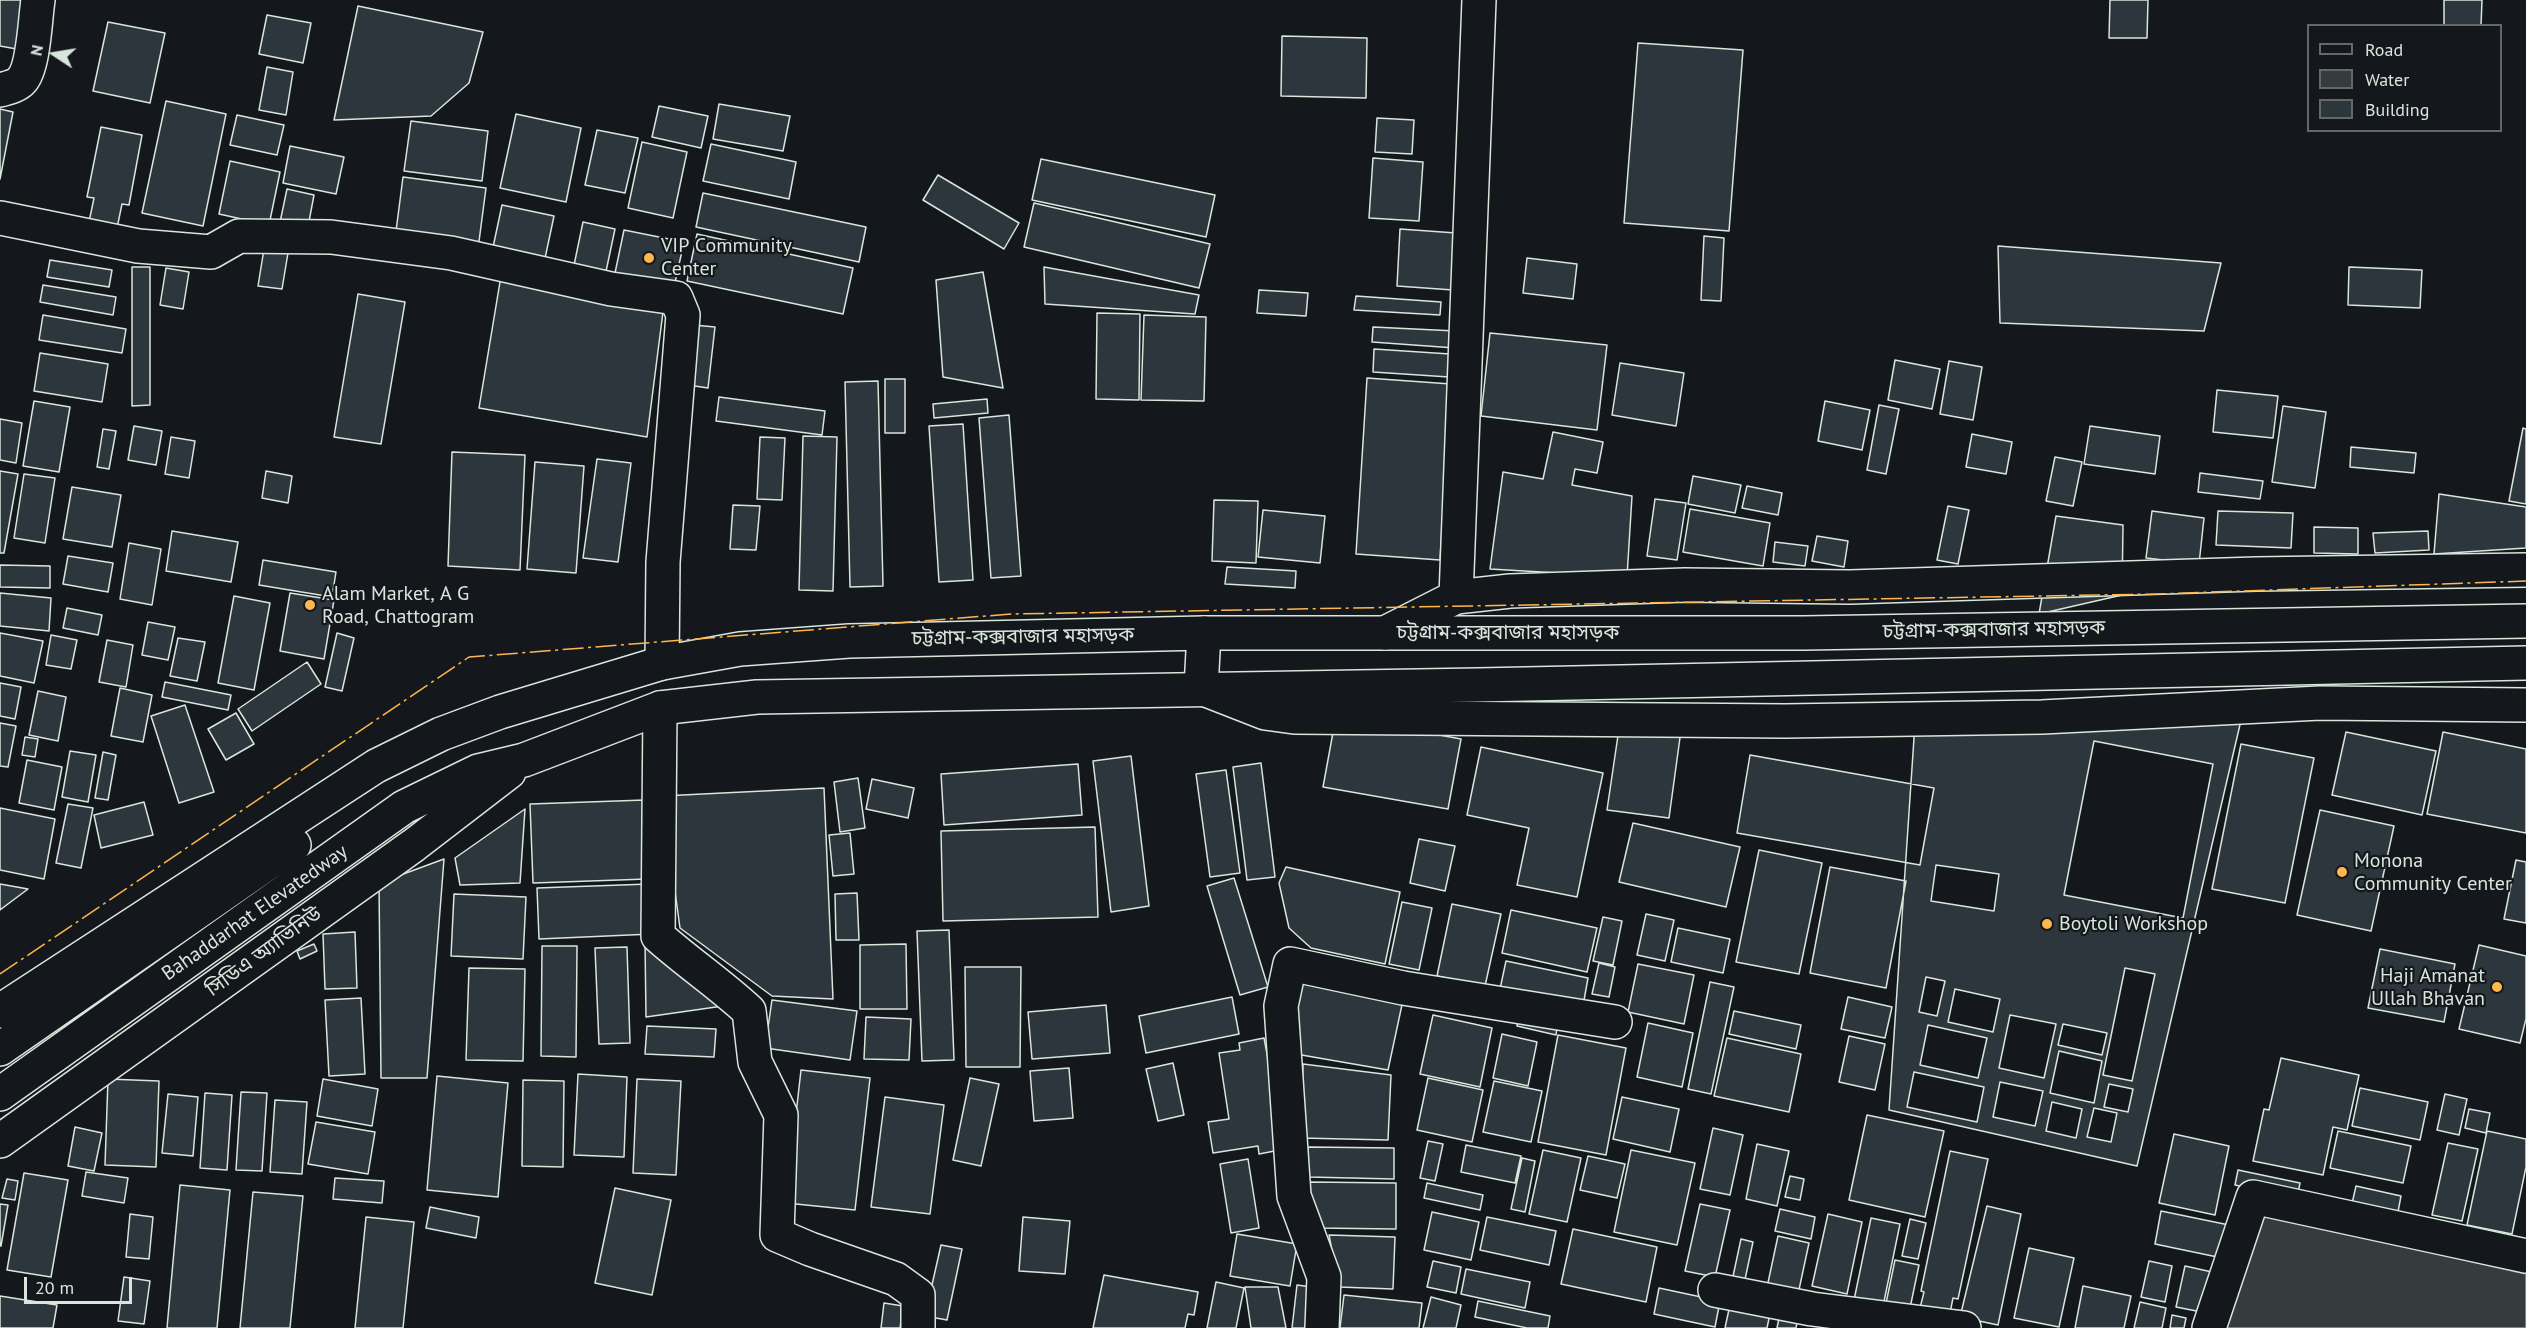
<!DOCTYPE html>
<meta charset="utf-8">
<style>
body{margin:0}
#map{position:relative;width:2526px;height:1328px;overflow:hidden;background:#14181c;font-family:"PT Sans",sans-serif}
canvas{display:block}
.legend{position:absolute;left:2307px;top:24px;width:195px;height:108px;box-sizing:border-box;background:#14181c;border:2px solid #626a69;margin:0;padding:8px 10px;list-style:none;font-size:18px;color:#d8e6dc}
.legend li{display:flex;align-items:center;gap:12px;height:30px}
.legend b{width:30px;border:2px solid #626a69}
.north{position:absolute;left:24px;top:24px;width:60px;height:60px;-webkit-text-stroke:4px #14181c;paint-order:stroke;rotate:282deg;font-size:16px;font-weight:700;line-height:24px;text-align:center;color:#d8e6dc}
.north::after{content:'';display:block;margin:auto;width:21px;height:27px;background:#d8e6dc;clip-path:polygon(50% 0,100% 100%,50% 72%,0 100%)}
.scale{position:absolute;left:24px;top:1277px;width:108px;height:27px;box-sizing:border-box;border:3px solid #d8e6dc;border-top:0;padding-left:8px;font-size:18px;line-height:21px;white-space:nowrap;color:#d8e6dc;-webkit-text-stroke:4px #14181c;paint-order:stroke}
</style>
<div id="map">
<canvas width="2526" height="1328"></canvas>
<ul class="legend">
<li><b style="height:8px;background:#14181c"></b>Road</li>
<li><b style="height:16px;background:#363b3e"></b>Water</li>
<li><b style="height:16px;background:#2c363c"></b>Building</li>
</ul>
<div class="north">N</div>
<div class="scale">20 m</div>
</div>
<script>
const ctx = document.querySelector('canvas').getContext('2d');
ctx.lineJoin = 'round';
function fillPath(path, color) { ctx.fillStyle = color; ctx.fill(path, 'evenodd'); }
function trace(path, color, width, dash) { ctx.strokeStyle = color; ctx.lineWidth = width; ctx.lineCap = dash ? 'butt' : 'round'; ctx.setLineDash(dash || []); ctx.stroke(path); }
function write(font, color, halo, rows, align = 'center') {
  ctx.font = font + ' "PT Sans","Noto Sans Bengali",sans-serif'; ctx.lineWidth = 4.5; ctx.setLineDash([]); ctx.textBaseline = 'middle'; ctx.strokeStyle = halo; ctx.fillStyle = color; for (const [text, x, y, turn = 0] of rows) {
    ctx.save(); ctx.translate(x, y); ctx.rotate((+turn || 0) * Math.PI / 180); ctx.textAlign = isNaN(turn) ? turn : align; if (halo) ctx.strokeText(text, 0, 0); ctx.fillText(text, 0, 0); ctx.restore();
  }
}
const water = new Path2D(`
 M2256,1212l270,62v54h-311z`);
fillPath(water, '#363b3e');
trace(water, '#939e99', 1.5);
const building = new Path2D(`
 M0,0h32l-10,50 -22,-4z
 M2110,0h38l-1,38h-38z
 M2444,0h38l-1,26h-37z
 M358,6l125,26 -14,51 -38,33 -97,4z
 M267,15l44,8 -8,40 -44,-9z
 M108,22l57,11 -15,70 -57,-12z
 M1282,36l85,2 -1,60 -85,-2z
 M1638,43l105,7 -14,181 -105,-8z
 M267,67l26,5 -7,43 -27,-5z
 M166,101l60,13 -23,112 -61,-13z
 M719,104l71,12 -7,35 -70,-12z
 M659,106l49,10 -7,32 -49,-11z
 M0,109l13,3 -13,67z
 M516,114l65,14 -15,74 -66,-14z
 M237,115l47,10 -7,30 -47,-10z
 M1377,118l37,2 -2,34 -37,-2z
 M411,121l77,10 -6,50 -78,-10z
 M101,127l41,8 -13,70 -7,-1 -5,24 -28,-6 5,-24 -7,-1z
 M597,130l41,8 -13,55 -40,-8z
 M642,142l45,10 -14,66 -45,-10z
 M711,144l85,18 -7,37 -86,-18z
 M290,146l54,11 -8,37 -53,-11z
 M1373,158l50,4 -4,59 -50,-3z
 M1041,159l174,36 -9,42 -174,-37z
 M230,161l50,11 -11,53 -50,-11z
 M938,175l81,48 -15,26 -81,-49z
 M403,177l83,11 -8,61 -83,-10z
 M287,189l27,6 -7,37 -28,-5z
 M703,193l163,34 -7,35 -163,-35z
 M1034,203l176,41 -11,44 -175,-41z
 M502,205l52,11 -10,47 -52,-11z
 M583,222l32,7 -10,47 -32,-6z
 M1400,229l56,4 -3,57 -56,-4z
 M624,230l60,12 -10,45 -59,-14z
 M697,234l156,34 -10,46 -156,-33z
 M1704,236l20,2 -3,63 -20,-1z
 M1998,246l223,17 -17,68 -204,-8z
 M264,249l24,4 -6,36 -24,-3z
 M1527,258l50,6 -4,35 -50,-6z
 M50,260l62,10 -3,17 -62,-10z
 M132,267h18v138l-18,1z
 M1044,267l155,28 -4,19 -150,-10z
 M2349,267l73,3 -2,38 -72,-3z
 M166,268l23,4 -6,37 -23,-4z
 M983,272l20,116 -60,-11 -7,-97z
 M501,276l163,28 -17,133 -168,-29z
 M43,285l73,12 -3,18 -73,-13z
 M1259,290l49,3 -2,23 -49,-3z
 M358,294l47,8 -24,142 -47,-7z
 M1356,296l85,6 -1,13 -86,-5z
 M1097,313l43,1 -1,86 -43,-1z
 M43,315l83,14 -4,24 -83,-13z
 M1144,315l62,2 -2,84 -63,-1z
 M694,325l21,2 -7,61 -20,-3z
 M1373,327l83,4 -1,17 -83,-6z
 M1490,333l117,12 -10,85 -116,-14z
 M1374,349l76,5 -1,23 -76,-5z
 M40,353l68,11 -6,38 -68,-11z
 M1895,360l45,9 -8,40 -44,-9z
 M1949,361l33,6 -9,53 -33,-6z
 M1620,363l64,10 -8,53 -64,-11z
 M1367,378l84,6 -11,176 -84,-6z
 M885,379h20v54h-20z
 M878,381l5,205 -33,1 -5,-205z
 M2217,390l61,6 -5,42 -60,-6z
 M719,397l106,14 -3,24 -106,-14z
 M987,399l1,14 -54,5 -1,-14z
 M34,401l36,6 -11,65 -36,-6z
 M1825,401l45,9 -8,40 -44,-9z
 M1879,405l20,4 -13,65 -19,-4z
 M2283,406l43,6 -11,76 -43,-6z
 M1009,415l12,161 -30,2 -12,-160z
 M0,419l22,4 -6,40 -16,-3z
 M963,424l10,156 -34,2 -10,-156z
 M134,426l28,5 -6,34 -28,-5z
 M2090,426l70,10 -5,38 -71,-10z
 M2523,428l3,1v75l-17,-3z
 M103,429l13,2 -7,38 -12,-2z
 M1553,432l50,10 -6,31 -22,-4 -3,16 60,11 -5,81 -137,-8 13,-97 40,7z
 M1972,434l40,8 -6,32 -40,-7z
 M803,436l34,1 -4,154 -34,-1z
 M171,437l24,4 -6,37 -24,-4z
 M760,437l25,1 -3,62 -25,-1z
 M2351,447l65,6 -2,20 -64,-6z
 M452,452l73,3 -5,115 -72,-4z
 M2055,457l27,5 -9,44 -27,-5z
 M597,459l34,4 -13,99 -35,-4z
 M535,462l49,4 -8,107 -49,-4z
 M0,471l18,3 -14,79h-4z
 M266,471l26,5 -4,27 -26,-5z
 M2200,473l63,8 -3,18 -62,-7z
 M24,474l31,4 -10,65 -31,-5z
 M1693,476l48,9 -6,28 -47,-9z
 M1747,486l35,7 -4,22 -36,-7z
 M72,487l49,8 -9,52 -49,-8z
 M2439,494l87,13v41l-92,6z
 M1655,499l31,4 -9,57 -30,-4z
 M1214,500l44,1 -2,62 -44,-2z
 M733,505l27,1 -4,44 -26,-1z
 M1948,506l21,4 -11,54 -21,-4z
 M1690,509l80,14 -7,43 -80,-14z
 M1263,510l62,6 -5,47 -62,-6z
 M2152,511l52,7 -5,46 -53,-6z
 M2218,511l75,2 -2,35 -75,-3z
 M2056,516l67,9 -1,70 -83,19z
 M2314,527l44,1v26l-44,-1z
 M172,531l66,11 -7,40 -65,-11z
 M2428,531l1,19 -54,3 -2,-20z
 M1817,536l31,5 -4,26 -32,-6z
 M1775,542l33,4 -3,20 -32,-4z
 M129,543l32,6 -9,56 -32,-6z
 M68,556l45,7 -5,29 -45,-8z
 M263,560l73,12 -4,25 -73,-12z
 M0,565l50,1v22l-50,-1z
 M1227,567l69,4 -1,17 -70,-4z
 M0,593l51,5 -2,33 -49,-5z
 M290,593l44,7 -10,59 -44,-8z
 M234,596l36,7 -16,87 -36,-7z
 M67,608l35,7 -4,20 -35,-7z
 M148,622l27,5 -7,33 -26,-5z
 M0,633l43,8 -9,42 -34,-7z
 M337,633l17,5 -12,53 -17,-4z
 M51,635l26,5 -6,29 -25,-4z
 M178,638l27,4 -8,39 -27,-5z
 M107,640l26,5 -7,42 -27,-5z
 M307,662l14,22 -69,47 -14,-22z
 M165,682l66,13 -3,15 -66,-13z
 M0,683l21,4 -6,32 -15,-3z
 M120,688l32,7 -9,47 -32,-6z
 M38,691l28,6 -8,44 -29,-6z
 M185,705l29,87 -35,11 -28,-87z
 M236,713l18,31 -28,16 -18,-31z
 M1910,713l332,3 -105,450 -248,-56 25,-372z
 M1621,715l61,8 -13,95 -62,-8z
 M1336,716l125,23 -13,70 -125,-22z
 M0,723l16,3 -8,41 -8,-1z
 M2346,732l90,19 -14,64 -90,-20z
 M2443,732l83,17v84l-99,-19z
 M25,737l13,2 -3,18 -13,-2z
 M2094,741l119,23 -30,154 -119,-23z
 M2241,744l73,14 -29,145 -73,-14z
 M1481,747l122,26 -26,124 -60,-12 12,-57 -62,-13z
 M70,751l26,4 -8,47 -26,-5z
 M103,752l13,3 -8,45 -13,-2z
 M1750,755l184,33 -14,77 -183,-32z
 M1131,756l18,150 -38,6 -18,-151z
 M27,760l35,7 -8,43 -35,-7z
 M1261,763l14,114 -28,3 -14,-113z
 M1078,764l4,51 -138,10 -3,-51z
 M1226,770l14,103 -30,4 -14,-103z
 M858,778l7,50 -25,4 -6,-50z
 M872,779l42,9 -6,30 -42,-9z
 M824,788l9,211 -61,-3 -92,-68 -18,-132z
 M645,800l2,79 -114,4 -3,-79z
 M144,802l9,33 -52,13 -7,-33z
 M68,804l25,4 -12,60 -25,-5z
 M0,808l55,11 -11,60 -44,-9z
 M525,809l-5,74 -60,2 -5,-27z
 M2320,810l74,16 -23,105 -74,-16z
 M1633,823l107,24 -14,60 -107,-25z
 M1095,827l3,90 -155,4 -2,-90z
 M850,833l4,41 -21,2 -4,-41z
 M1419,839l36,7 -10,45 -35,-8z
 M1759,850l63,13 -23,111 -63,-12z
 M444,859l-17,219h-46l-2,-195z
 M2516,860l10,2v61l-22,-4z
 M1936,865l63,9 -5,37 -63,-10z
 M1286,867l114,25 -15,72 -74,-16 -22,-20 -10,-45z
 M1830,867l76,14 -20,107 -76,-15z
 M1234,878l34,109 -28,8 -33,-109z
 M0,884l28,5 -28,21z
 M649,884l3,50 -113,5 -2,-51z
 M857,893l2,47h-23l-1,-46z
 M454,894l72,3 -3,62 -72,-3z
 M1402,902l30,6 -13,62 -30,-6z
 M1452,904l49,10 -16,72 -48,-10z
 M1511,910l86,18 -10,44 -85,-19z
 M1646,914l28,6 -9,41 -28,-6z
 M1603,917l19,4 -9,44 -20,-4z
 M1678,928l52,11 -7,34 -52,-11z
 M949,930l5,130 -32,1 -5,-130z
 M355,932l2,56 -32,1 -2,-55z
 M645,942l99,61 -98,14z
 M314,944l3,7 -17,8 -3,-8z
 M906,944l1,65h-47v-64z
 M2479,945l47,11v63l-6,24 -61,-14z
 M542,946h35l-1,111 -35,-1z
 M627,947l3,96 -31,1 -4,-96z
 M2380,949l75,15 -11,58 -76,-14z
 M1506,961l82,17 -5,28 -83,-17z
 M1599,963l16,4 -6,30 -17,-3z
 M1638,964l56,11 -10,49 -56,-12z
 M965,967h56l-1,100h-54z
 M469,968l56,1 -2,92 -57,-1z
 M2125,968l30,6 -23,107 -29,-6z
 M1926,977l19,4 -8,35 -18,-4z
 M1294,980l109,20 -15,70 -98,-17z
 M1710,982l24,5 -23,107 -23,-5z
 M1955,989l45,10 -7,33 -45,-10z
 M1232,997l7,37 -93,19 -7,-37z
 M1848,997l44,10 -7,31 -44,-9z
 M361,998l4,76 -36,2 -4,-76z
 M772,1000l85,11 -7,49 -85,-12z
 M1106,1005l4,48 -78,6 -4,-47z
 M1734,1011l67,14 -5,24 -67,-15z
 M1520,1013l38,8 -2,14 -39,-9z
 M1433,1015l59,13 -12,59 -60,-13z
 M2010,1015l46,9 -12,54 -45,-10z
 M866,1017l45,2 -2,41 -45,-1z
 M1648,1023l45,10 -11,54 -45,-10z
 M2063,1024l44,9 -5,22 -44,-10z
 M1928,1025l59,13 -9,40 -58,-13z
 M647,1026l69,3 -2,28 -69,-3z
 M1502,1034l35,8 -9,44 -35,-8z
 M1558,1035l68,13 -20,107 -68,-13z
 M1849,1036l36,8 -10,46 -36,-8z
 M1264,1038l21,111 -26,5 -1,-8 -45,7 -5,-31 21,-3 -10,-66 21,-3 -1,-7z
 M1727,1038l74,16 -12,58 -75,-16z
 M2059,1051l43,10 -8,42 -44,-10z
 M2281,1058l78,17 -12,55 -14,-3 -10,48 -70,-14 11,-52 5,1z
 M1173,1063l11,52 -26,6 -12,-52z
 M1303,1064l88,11 -3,65 -87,-2z
 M1069,1068l4,50 -39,3 -4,-50z
 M801,1070l69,8 -15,132 -69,-7z
 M1914,1072l70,15 -7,35 -70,-15z
 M578,1074l49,3 -3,80 -50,-2z
 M437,1076l71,7 -10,114 -71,-7z
 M970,1078l29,6 -18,82 -28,-6z
 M1428,1078l55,12 -11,52 -55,-12z
 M108,1079l51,2 -3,86 -51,-2z
 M323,1079l55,10 -6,37 -55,-10z
 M637,1079l44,2 -5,94 -43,-2z
 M523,1080l41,1 -1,86 -41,-1z
 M1494,1081l48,10 -11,51 -48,-10z
 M2000,1082l43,9 -8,35 -42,-9z
 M2109,1084l24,5 -5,23 -24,-5z
 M2360,1088l68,14 -8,38 -68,-14z
 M241,1092l26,1 -5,78 -26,-1z
 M205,1093l27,2 -5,75 -27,-2z
 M168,1094l30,3 -5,59 -31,-3z
 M2445,1094l22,5 -8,36 -22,-5z
 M885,1097l59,8 -14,109 -59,-7z
 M1622,1097l57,12 -9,43 -57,-13z
 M275,1100l32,2 -5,72 -32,-2z
 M2052,1102l30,7 -6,29 -30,-7z
 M2094,1108l23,5 -6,29 -24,-5z
 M2469,1109l21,4 -4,20 -21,-5z
 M1867,1115l77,16 -19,86 -76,-17z
 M316,1122l59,10 -7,42 -60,-10z
 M75,1127l27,6 -8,38 -26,-5z
 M1713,1128l30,7 -13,60 -30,-6z
 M2338,1131l73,15 -8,37 -73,-15z
 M2487,1131l39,8v28l-14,67 -45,-9z
 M2174,1134l55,12 -14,69 -56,-12z
 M1428,1141l15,3 -8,37 -15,-3z
 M2448,1143l30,6 -16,72 -30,-6z
 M1757,1144l32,7 -12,55 -31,-7z
 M1466,1145l55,11 -6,27 -54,-11z
 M1308,1147l86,1v31l-86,-2z
 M1543,1150l38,8 -14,64 -38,-8z
 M1631,1150l64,13 -18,82 -63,-13z
 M1950,1151l38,8 -30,140 -5,-1 -4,20 -30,-6 5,-20 -3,-1z
 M1588,1156l37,8 -8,34 -37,-8z
 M1522,1158l13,3 -10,51 -14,-3z
 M1248,1159l11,69 -28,5 -11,-69z
 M2238,1170l62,13 -3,15 -62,-13z
 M86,1172l42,6 -4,25 -42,-7z
 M24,1173l44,7 -17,97 -44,-7z
 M1790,1176l14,3 -4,21 -15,-3z
 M335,1178l49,3 -2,22 -49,-4z
 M7,1179l11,2 -3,19 -13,-2z
 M1309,1182l87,1v46l-80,-1z
 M1427,1183l56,12 -3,15 -56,-12z
 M180,1185l50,5 -13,138h-50z
 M2356,1186l45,10 -4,21 -46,-9z
 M615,1188l56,12 -19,95 -57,-12z
 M253,1192l50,4 -13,132h-50z
 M0,1204l8,1 -7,41h-1z
 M1700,1204l30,6 -15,67 -30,-6z
 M1987,1206l34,8 -23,111 -38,-8z
 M430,1207l49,10 -3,21 -50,-10z
 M1780,1209l35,8 -4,22 -36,-8z
 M2161,1211l68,14 -7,33 -67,-14z
 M1432,1212l47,10 -8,38 -47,-10z
 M130,1214l23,3 -4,42 -23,-2z
 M1828,1214l34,8 -15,72 -35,-8z
 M366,1217l48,5 -11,106h-48z
 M1023,1217l47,4 -5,53 -46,-3z
 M1487,1217l69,14 -7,34 -69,-15z
 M1871,1218l29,6 -18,87 -29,-6z
 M1910,1219l16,4 -8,36 -16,-3z
 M1573,1229l84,18 -11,55 -85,-18z
 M1237,1234l60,10 -7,42 -60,-10z
 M1329,1235l66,2 -2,52 -54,-2z
 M1778,1236l31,7 -12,56 -31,-7z
 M1741,1239l12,3 -9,42 -12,-3z
 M941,1245l21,4 -15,71 -22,-4z
 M2029,1248l45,10 -15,69 -45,-9z
 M1895,1260l24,5 -10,48 -24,-5z
 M1433,1261l28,6 -5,26 -29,-6z
 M2149,1261l23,5 -7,36 -24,-5z
 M2185,1266l36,8 -9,40 -36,-7z
 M1466,1269l64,13 -5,26 -64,-14z
 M1104,1275l94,17 -4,23 -6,-1 -3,14h-92z
 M124,1277l26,4 -6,43 -26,-3z
 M1216,1282l28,6 -8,40h-29z
 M1297,1285l23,3 -5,40h-23z
 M2083,1286l48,10 -7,32h-49z
 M1245,1287h33l8,41h-35z
 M1659,1288l61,13 -5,26 -61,-13z
 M1344,1295l78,8 -3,25h-79z
 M0,1296l57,9 -4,23h-53z
 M1431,1297l30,8 -5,23h-33z
 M1731,1300l40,9 -4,19h-42z
 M1478,1301l72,15 -2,12h-21l-52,-11z
 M2140,1302l26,6 -4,20h-28z
 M884,1303l19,3 -3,22h-19z
 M1780,1313l18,4 -2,11h-19z
 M2172,1315l14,3 -2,10h-14z`);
fillPath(building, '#2c363c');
trace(building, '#d8e6dc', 1.5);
const minor = new Path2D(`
 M0,90c7,-2 17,-4 22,-10 12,-14 13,-61 16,-80
 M0,218l138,28 73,6 28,-16 92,1 120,16 160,36 65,9 7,17 -20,247 -1,101
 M1456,597l23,-597
 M1204,633l-3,55 64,25 29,4 491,4 257,-4 278,-14 206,2
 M1385,633l71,-36 54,-6 175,-6 165,2 406,-13 270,-4
 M660,708l-2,228c29,26 62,48 91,75l6,51 26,53 -4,120 33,14 86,30 22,16v33
 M1715,1290l97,19 152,19
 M1322,1328l2,-51 -30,-81 -13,-190 9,-42 113,24 212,34
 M2209,1328l44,-131 273,59`);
const trunk = new Path2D(`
 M0,1011l376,-245 65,-32 59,-22 162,-49 78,-14 109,-8 355,-8h600l722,-12
 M0,1049l294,-204
 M0,1094l404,-287 74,-36 46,-11 136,-52 97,-11 721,-12 1048,-22
 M0,1141l414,-296 95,-73`);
trace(minor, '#d8e6dc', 36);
trace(trunk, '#d8e6dc', 36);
trace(minor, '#14181c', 33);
trace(trunk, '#14181c', 33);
trace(new Path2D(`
 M0,974l469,-317 542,-43 1145,-20 370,-13`), '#ffb74d', 1.5, [21, 4.5, 3, 4.5]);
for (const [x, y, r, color] of [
 [649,258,6,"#ffb74d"],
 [310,605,6,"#ffb74d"],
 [2342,872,6,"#ffb74d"],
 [2047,924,6,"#ffb74d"],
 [2497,987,6,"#ffb74d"]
]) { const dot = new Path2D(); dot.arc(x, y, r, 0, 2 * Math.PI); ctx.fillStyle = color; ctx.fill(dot); trace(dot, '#14181c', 2); }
write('20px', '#d8e6dc', '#14181c', [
 ["VIP Community",661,246],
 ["Center",661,269],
 ["Alam Market, A G",322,594],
 ["Road, Chattogram",322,617],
 ["Monona",2354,861],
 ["Community Center",2354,884],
 ["Boytoli Workshop",2059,924],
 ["Haji Amanat",2485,976,"right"],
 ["Ullah Bhavan",2485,999,"right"]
], 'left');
write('20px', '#d8e6dc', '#14181c', [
 ["চট্টগ্রাম-কক্সবাজার মহাসড়ক",1994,630,-1],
 ["চট্টগ্রাম-কক্সবাজার মহাসড়ক",1508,633],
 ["চট্টগ্রাম-কক্সবাজার মহাসড়ক",1023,637,-1],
 ["Bahaddarhat Elevatedway",255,913,-35],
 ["সিডিএ অ্যাভিনিউ",264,952,-36]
]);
</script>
